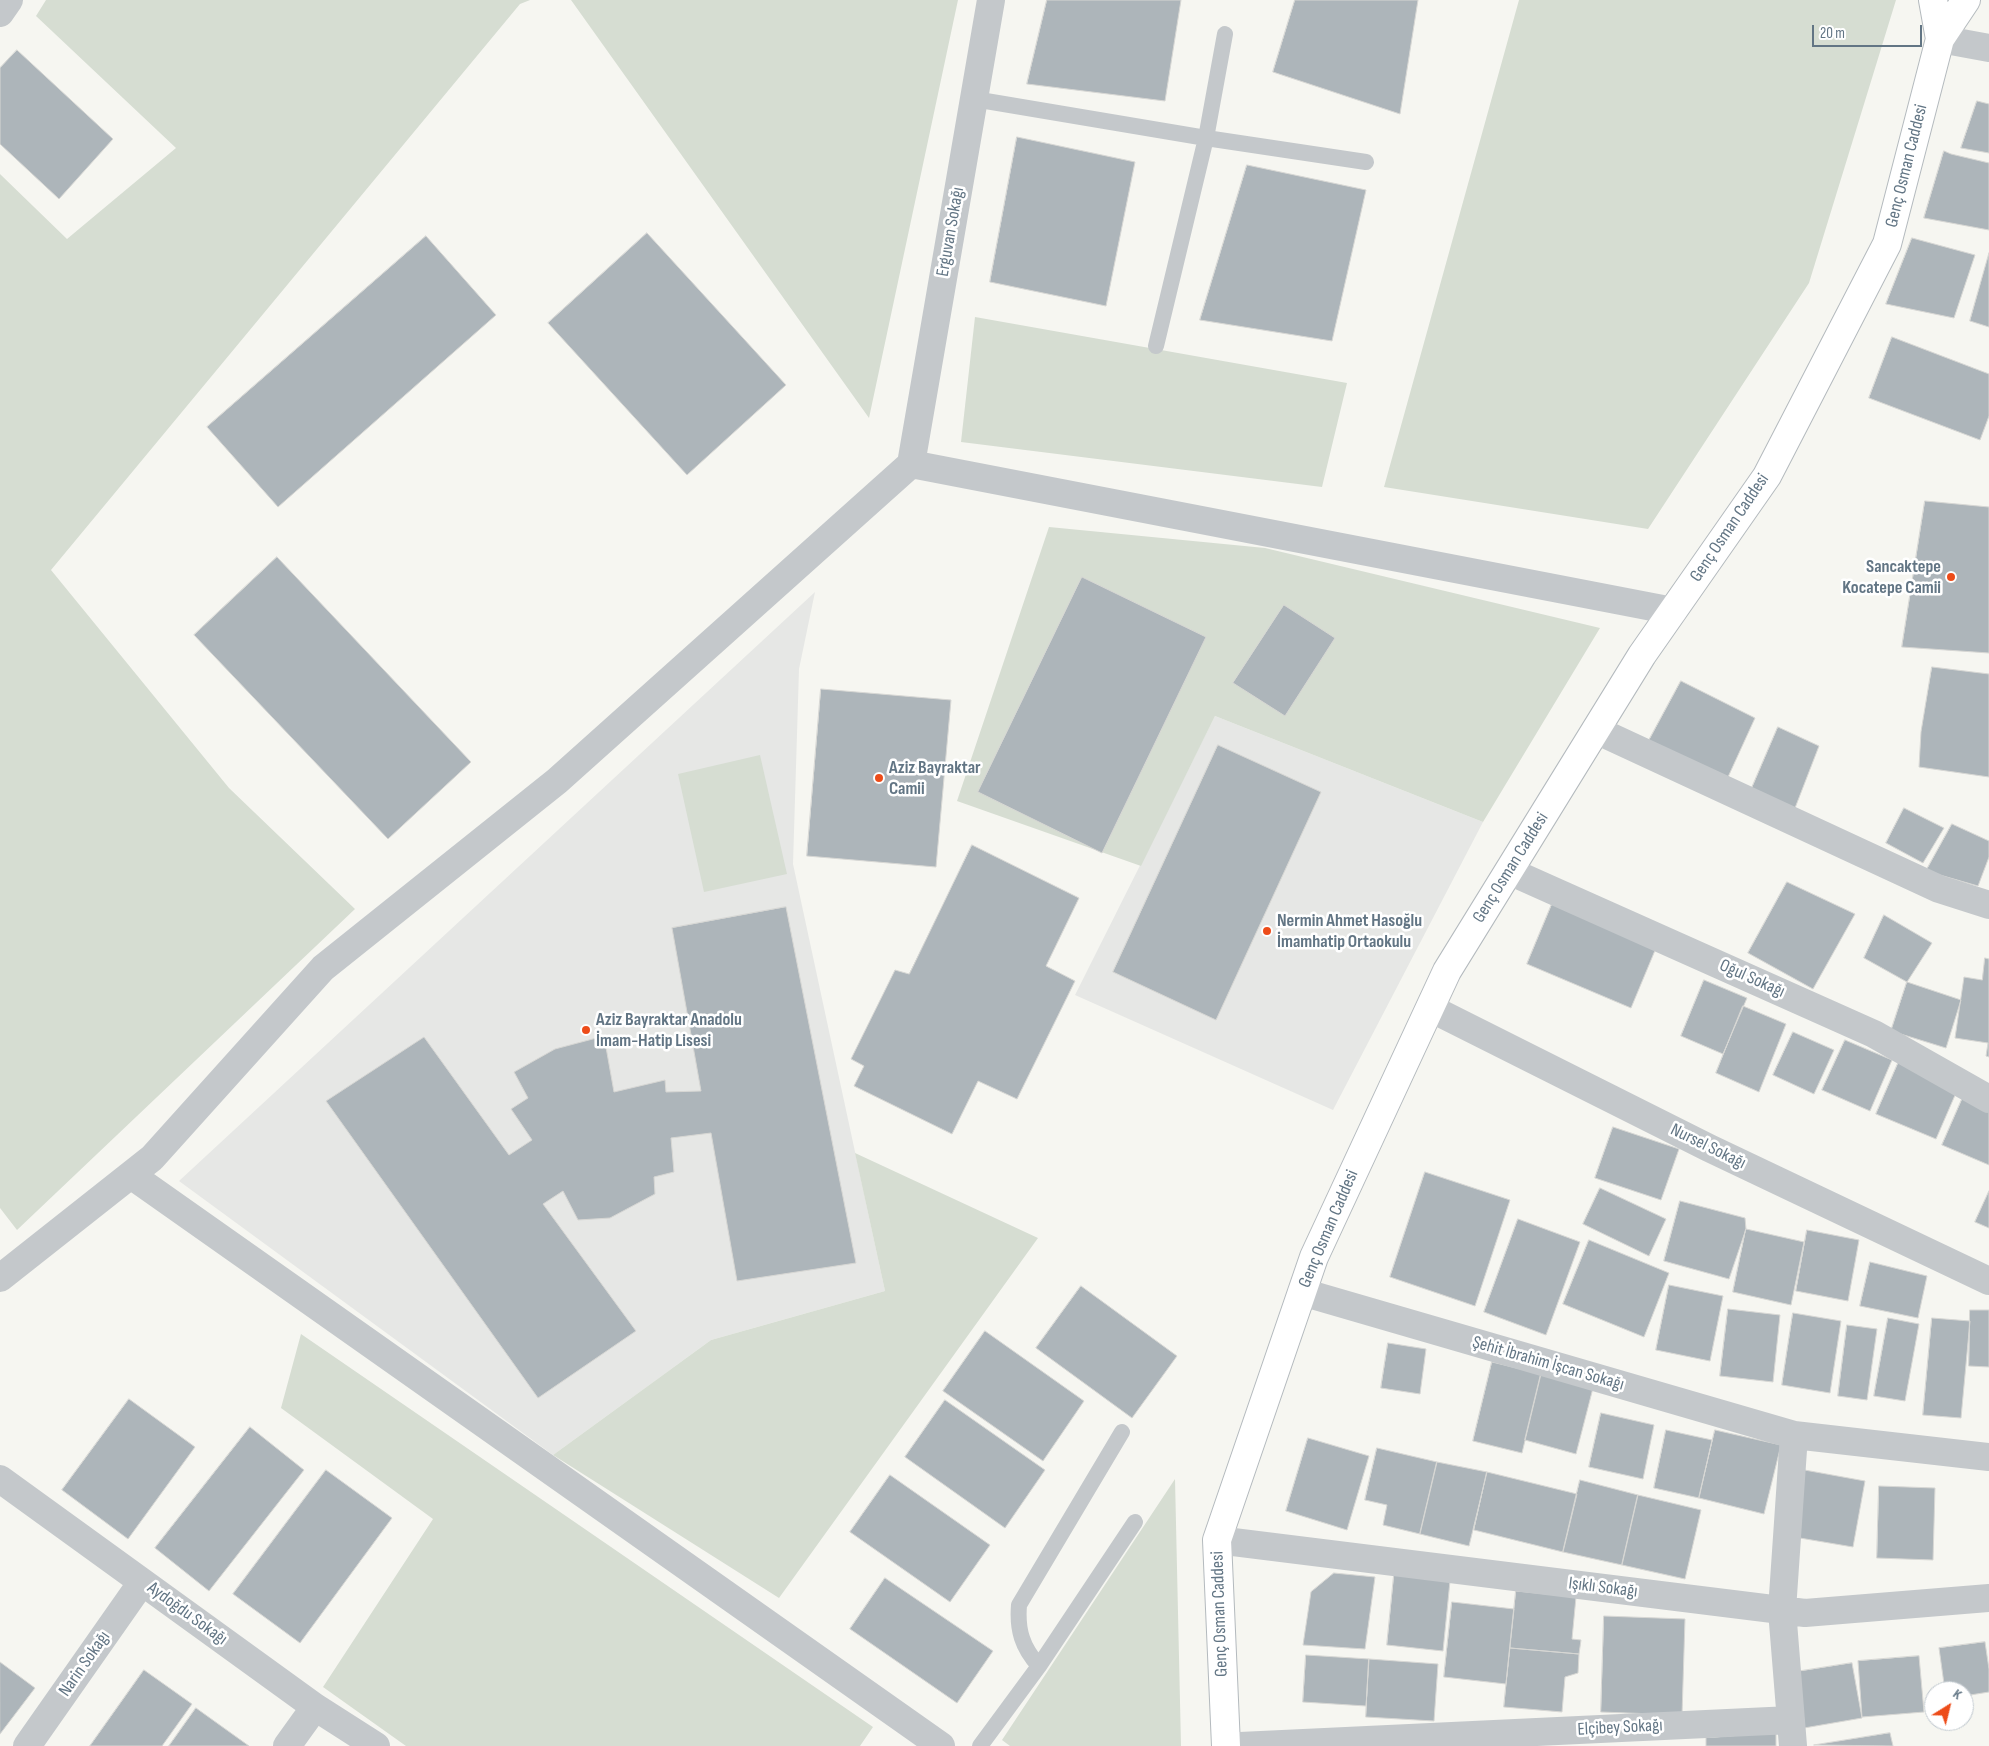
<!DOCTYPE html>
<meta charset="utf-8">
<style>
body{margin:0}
#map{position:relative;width:1989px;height:1746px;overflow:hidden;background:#f6f6f1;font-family:"Sofia Sans Condensed",sans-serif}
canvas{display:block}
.north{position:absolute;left:1924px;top:1681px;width:50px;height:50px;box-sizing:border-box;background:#fff;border:1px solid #c0c8ce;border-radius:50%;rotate:36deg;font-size:14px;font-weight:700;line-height:20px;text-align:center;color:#627584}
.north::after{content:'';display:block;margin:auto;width:18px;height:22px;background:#ed4c19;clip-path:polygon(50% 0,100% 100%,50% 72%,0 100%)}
.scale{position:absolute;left:1812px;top:25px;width:110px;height:22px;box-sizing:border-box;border:2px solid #627584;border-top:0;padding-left:6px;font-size:15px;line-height:18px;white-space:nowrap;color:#627584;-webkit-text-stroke:4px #fff;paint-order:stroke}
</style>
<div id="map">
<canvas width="1989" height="1746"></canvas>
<div class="north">K</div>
<div class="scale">20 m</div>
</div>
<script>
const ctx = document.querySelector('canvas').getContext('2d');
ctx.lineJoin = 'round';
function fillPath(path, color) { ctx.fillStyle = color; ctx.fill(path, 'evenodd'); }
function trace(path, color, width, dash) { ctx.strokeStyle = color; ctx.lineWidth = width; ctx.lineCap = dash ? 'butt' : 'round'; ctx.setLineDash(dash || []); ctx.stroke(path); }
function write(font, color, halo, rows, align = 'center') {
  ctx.font = font + ' "Sofia Sans Condensed",sans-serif'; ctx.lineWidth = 5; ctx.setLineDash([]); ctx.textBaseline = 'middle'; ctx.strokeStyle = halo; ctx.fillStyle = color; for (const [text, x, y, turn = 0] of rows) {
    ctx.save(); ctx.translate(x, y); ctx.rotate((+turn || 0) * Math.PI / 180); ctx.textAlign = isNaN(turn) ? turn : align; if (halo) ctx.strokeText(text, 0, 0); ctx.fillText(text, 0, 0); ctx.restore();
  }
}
fillPath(new Path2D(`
 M815,592l-16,77 -6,195 92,427 -174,49 -158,115 -374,-274z
 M1215,716l268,106 -150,288 -258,-115z`), '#e6e7e5');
fillPath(new Path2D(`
 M46,0h484l-10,4 -469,566 178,218 126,121 -338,321 -17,-22v-1034l67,65 109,-91 -140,-132z
 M571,0h387l-89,418z
 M1519,0h377l-87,283 -161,246 -264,-42z
 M975,317l372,66 -25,104 -361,-45z
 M1049,527l216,21 335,80 -117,194 -268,-106 -74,150 -184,-65z
 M760,755l27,119 -83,18 -26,-118z
 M855,1153l183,85 -259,360 -226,-143 158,-115 174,-49z
 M301,1334l572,393 -13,19h-454l-83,-59 110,-168 -152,-111z
 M1175,1479l6,267h-171l-8,-6z`), '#d6ddd2');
const building = new Path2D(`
 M1047,0h134l-16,101 -138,-17z
 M1295,0h123l-18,114 -127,-42z
 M17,50l96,89 -54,60 -59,-55v-76z
 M1977,101l12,3v49l-28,-5z
 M1017,137l118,25 -29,144 -116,-24z
 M1944,151l7,3 38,9v67l-65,-12z
 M1247,165l119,25 -34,151 -132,-21z
 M647,233l139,152 -99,90 -139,-152z
 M426,236l70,79 -218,192 -71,-80z
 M1912,238l63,17 -21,63 -68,-14z
 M1989,253v74l-19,-6z
 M1892,337l97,37v42l-9,24 -111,-42z
 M1925,501l64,6v146l-87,-6z
 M277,557l194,205 -83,77 -194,-204z
 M1082,577l124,60 -104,216 -124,-61z
 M1284,605l51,33 -50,78 -52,-33z
 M1932,667l57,7v103l-70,-10 2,-35z
 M1681,681l74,37 -27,59 -81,-33z
 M821,689l130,11 -15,167 -129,-11z
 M1778,727l41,19 -24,62 -44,-18z
 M1218,745l103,47 -105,228 -103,-48z
 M1904,808l40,20 -21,35 -37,-20z
 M1952,824l37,17v16l-11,29 -52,-15z
 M972,845l107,53 -33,68 29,15 -58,118 -39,-18 -26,53 -98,-48 10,-20 -13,-7 44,-89 14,4z
 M1787,882l68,32 -42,75 -65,-36z
 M1552,904l104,44 -25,60 -104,-44z
 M786,907l70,356 -119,18 -26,-148 -40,5 3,34 -20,5 1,17 -45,24 -32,2 -15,-29 -20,13 93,127 -98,67 -212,-297 98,-64 85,118 23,-15 -21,-31 17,-11 -14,-26 41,-23 49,-13 10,56 51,-12 1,12 35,-1 -29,-163z
 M1884,915l48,28 -25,39 -43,-24z
 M1985,958l4,1v98l-3,-1 2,-13 -33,-5 9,-61 18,3z
 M1704,980l43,18 -24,56 -42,-18z
 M1907,982l54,18 -15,48 -55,-17z
 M1743,1006l43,18 -27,68 -43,-19z
 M1793,1032l41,18 -20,44 -41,-19z
 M1845,1040l47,20 -22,51 -48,-21z
 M1899,1061l60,25 -23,53 -60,-25z
 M1963,1097l26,11v57l-47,-20z
 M1613,1127l66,22 -18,51 -66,-22z
 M1425,1172l85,28 -35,106 -85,-29z
 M1600,1188l66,31 -17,37 -66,-32z
 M1989,1191v37l-14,-6z
 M1680,1201l65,17 1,11 -17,50 -65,-18z
 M1518,1219l62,23 -34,93 -62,-23z
 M1746,1229l58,13 -13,63 -58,-13z
 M1807,1230l52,10 -11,61 -52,-10z
 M1589,1240l80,33 -25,64 -81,-33z
 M1870,1262l57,14 -9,42 -58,-12z
 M1669,1285l54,11 -13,65 -54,-11z
 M1081,1286l96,70 -45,62 -96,-70z
 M1728,1309l52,6 -7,67 -53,-6z
 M1970,1310h19v57l-20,-1z
 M1793,1313l48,8 -11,72 -48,-8z
 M1888,1318l31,6 -14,77 -31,-5z
 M1932,1318l38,3 -9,97 -38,-3z
 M1847,1325l30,4 -10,71 -29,-4z
 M985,1331l99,70 -41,60 -100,-70z
 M1388,1343l38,6 -6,45 -39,-6z
 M1492,1362l49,12 -19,79 -49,-12z
 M1541,1374l52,14 -17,66 -51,-14z
 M129,1399l66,48 -67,92 -66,-49z
 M945,1400l100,70 -40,58 -100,-71z
 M1601,1413l53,12 -11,54 -54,-12z
 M250,1427l54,43 -95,121 -54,-43z
 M1666,1430l46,10 -13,58 -45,-10z
 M1715,1430l66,15 -17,69 -65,-16z
 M1308,1438l61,18 -22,74 -61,-19z
 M1377,1448l60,14 -17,72 -37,-9 4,-20 -22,-5z
 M1437,1462l50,10 -18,74 -49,-12z
 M1799,1469l66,12 -12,66 -65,-11z
 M326,1470l66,48 -92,125 -67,-49z
 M1487,1472l90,22 -14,58 -89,-22z
 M890,1475l100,70 -40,57 -100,-70z
 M1580,1480l58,15 -16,70 -59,-13z
 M1879,1486l56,2 -2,72 -56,-2z
 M1638,1495l63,15 -16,69 -63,-14z
 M1334,1573l41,4 -10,72 -62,-4 8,-53z
 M1394,1575l56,6 -7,70 -56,-6z
 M885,1578l108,73 -36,52 -107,-74z
 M1516,1591l60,6 -4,42 9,1 -2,14 -69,-6z
 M1452,1602l62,7 -8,75 -62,-7z
 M1604,1616l81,3 -3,96 -81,-3z
 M1985,1642l4,27v23l-25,4v-5h-19l-6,-43z
 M1510,1648l69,6 -1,19 -13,4 -3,35 -58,-5z
 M1306,1655l63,4 -3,47 -63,-4z
 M1919,1656l5,56 -62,5 -4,-56z
 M1369,1659l69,5 -4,57 -68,-4z
 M0,1662l35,26 -35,46z
 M1852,1663l10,55 -58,10 -9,-56z
 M144,1670l48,34 -30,42h-72z
 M196,1708l53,38h-80z
 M1776,1733v13h-70v-8z
 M1890,1733l3,13 -79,-1z`);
fillPath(building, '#adb5ba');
trace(building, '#d7d7d4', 1);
const secondary = new Path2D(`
 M1933,0l7,39
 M1226,1746l-9,-206 97,-283 133,-286 195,-316 125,-179 120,-232 53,-205 26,-39`);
trace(secondary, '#b4babe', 30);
trace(new Path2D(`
 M974,99l232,39 160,24
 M1156,346l50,-208 19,-104
 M1039,1666c-17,-19 -22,-36 -20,-61l103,-173
 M980,1746l59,-80 96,-144`), '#c4c8cb', 16);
trace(new Path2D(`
 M0,13l9,-13
 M1940,39l49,9
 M911,464l80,-464
 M1596,730l343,159 50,16
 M1509,871l365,163 115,65
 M1430,1008l279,140 280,133
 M131,1175l810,571
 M0,1278l152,-120 171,-190 234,-187 354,-317 762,147
 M1302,1292l492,143
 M0,1479l315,228 61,39
 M1217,1540l588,73 184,-15
 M27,1746l115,-164
 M287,1746l28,-39
 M1240,1746l551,-26
 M1793,1746l-11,-136 12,-175 195,22`), '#c4c8cb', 28);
trace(secondary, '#fff', 28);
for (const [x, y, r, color] of [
 [1951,577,5,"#ed4c19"],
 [879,778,5,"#ed4c19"],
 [1267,931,5,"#ed4c19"],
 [586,1030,5,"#ed4c19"]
]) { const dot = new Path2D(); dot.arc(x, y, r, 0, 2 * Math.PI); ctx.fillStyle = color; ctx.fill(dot); trace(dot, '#fff', 2); }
write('18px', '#627584', '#fff', [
 ["Genç Osman Caddesi",1907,166,-76],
 ["Erguvan Sokağı",951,232,-80],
 ["Genç Osman Caddesi",1730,528,-56],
 ["Genç Osman Caddesi",1511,868,-58],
 ["Oğul Sokağı",1752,979,24],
 ["Nursel Sokağı",1708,1147,26],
 ["Genç Osman Caddesi",1329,1229,-67],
 ["Şehit İbrahim İşcan Sokağı",1548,1364,16],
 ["Işıklı Sokağı",1603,1588,7],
 ["Aydoğdu Sokağı",187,1614,36],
 ["Genç Osman Caddesi",1220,1614,-92],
 ["Narin Sokağı",85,1664,-55],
 ["Elçibey Sokağı",1620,1728,-3]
]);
write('bold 18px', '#627584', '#fff', [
 ["Sancaktepe",1941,567,"right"],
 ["Kocatepe Camii",1941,588,"right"],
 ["Aziz Bayraktar",889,768],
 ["Camii",889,789],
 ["Nermin Ahmet Hasoğlu",1277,921],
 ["İmamhatip Ortaokulu",1277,942],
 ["Aziz Bayraktar Anadolu",596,1020],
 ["İmam-Hatip Lisesi",596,1041]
], 'left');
</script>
